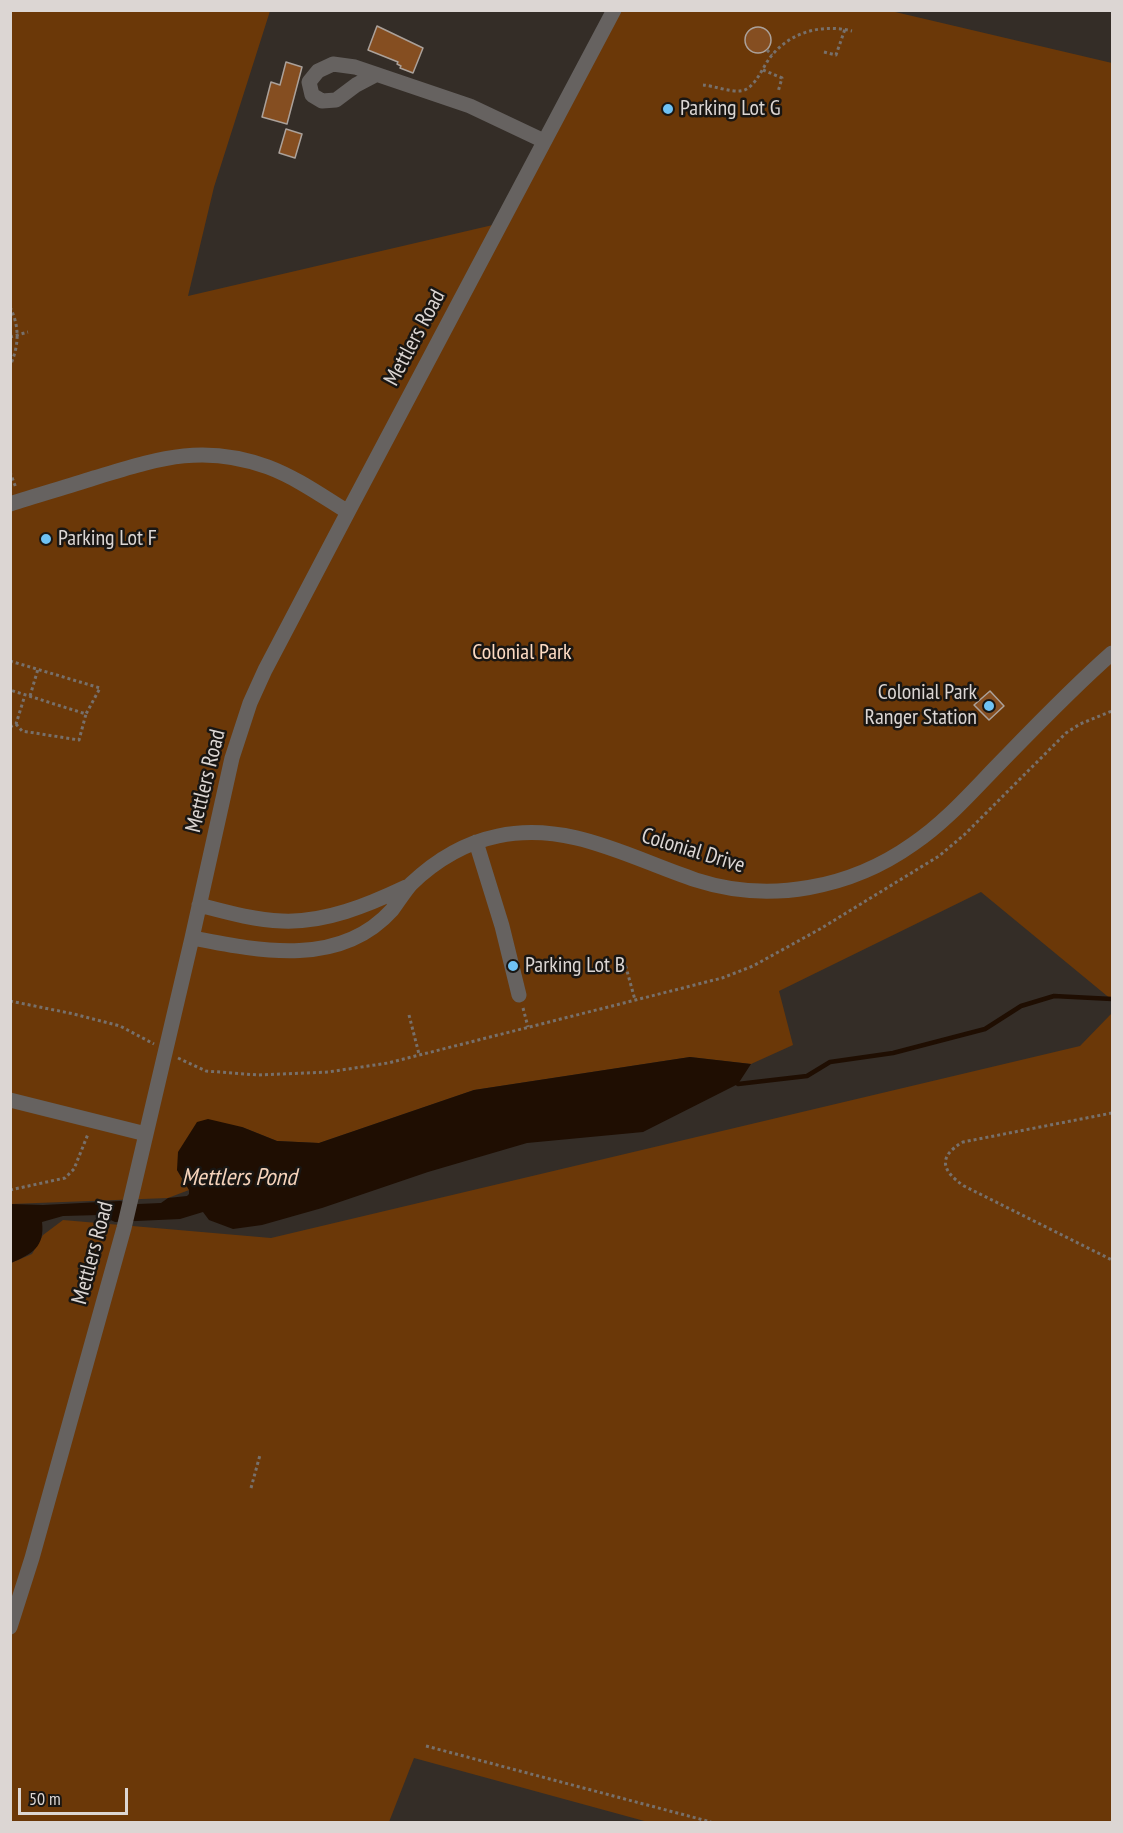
<!DOCTYPE html>
<style>
body{margin:0}
#map{position:relative;width:1123px;height:1833px;overflow:hidden;background:#342d27;font-family:"PT Sans Narrow",sans-serif}
canvas{display:block}
.frame{position:absolute;inset:0;border:12px solid #dcd6d3;pointer-events:none}
.scale{position:absolute;left:18px;top:1788px;width:110px;height:27px;box-sizing:border-box;border:3px solid #dcd6d3;border-top:0;padding-left:8px;font-size:18px;line-height:21px;white-space:nowrap;color:#dcd6d3;-webkit-text-stroke:4px #191613;paint-order:stroke}
</style>
<div id="map">
<canvas width="1123" height="1833"></canvas>
<div class="frame"></div>
<div class="scale">50 m</div>
</div>
<script>
const ctx = document.querySelector('canvas').getContext('2d');
ctx.lineJoin = 'round';
function fillPath(path, color) { ctx.fillStyle = color; ctx.fill(path, 'evenodd'); }
function trace(path, color, width, dash) { ctx.strokeStyle = color; ctx.lineWidth = width; ctx.lineCap = dash ? 'butt' : 'round'; ctx.setLineDash(dash || []); ctx.stroke(path); }
function write(font, color, halo, rows, align = 'center') {
  ctx.font = font + ' "PT Sans Narrow",sans-serif'; ctx.lineWidth = 5; ctx.setLineDash([]); ctx.textBaseline = 'middle'; ctx.strokeStyle = halo; ctx.fillStyle = color; for (const [text, x, y, turn = 0] of rows) {
    ctx.save(); ctx.translate(x, y); ctx.rotate((+turn || 0) * Math.PI / 180); ctx.textAlign = isNaN(turn) ? turn : align; if (halo) ctx.strokeText(text, 0, 0); ctx.fillText(text, 0, 0); ctx.restore();
  }
}
fillPath(new Path2D(`
 M11,11h259l-56,176 -26,109 322,-75 106,-210h275l221,52v937l-131,-108 -202,99 14,54 -42,19 -61,-7 -216,33 -155,53 -42,-2 -35,-14 -65,43 12,20 -21,8 -157,6z
 M1112,1013v809h-464l-234,-64 -25,64h-378v-559l21,-9 11,-19 20,-15 208,18 809,-192z`), '#6b3808');
fillPath(new Path2D(`
 M690,1057l61,7 -13,20 -95,48 -116,11 -99,29 -106,36 -60,17 -29,4 -24,-9 -6,-8 -23,7 -65,3 -15,-7 -37,1 -21,6c3,25 -10,32 -31,41l-1,-59 33,1 77,-4 18,3 23,-1 7,-5 19,-2 2,-2v-4l-12,-20 1,-18 19,-30 11,-3 34,8 35,14 42,2 155,-53z`), '#1f0e02');
trace(new Path2D(`
 M738,1084l69,-8 23,-14 63,-9 92,-24 36,-23 33,-10 58,3`), '#1f0e02', 4.5);
const building = new Path2D(`
 M377,26l46,22 -10,25 -13,-5 1,-2 -4,-2 1,-2 -30,-12z
 M745 40a13 13 0 1 1 26 0a13 13 0 1 1-26 0Z
 M286,62l16,5 -15,57 -25,-7 9,-35 9,3z
 M286,129l16,5 -7,24 -16,-5z
 M990,691l14,15 -15,14 -15,-15z`);
fillPath(building, '#854e21');
trace(building, '#aba19a', 1.5);
trace(new Path2D(`
 M767,50l5,5
 M824,52l12,3 9,-26
 M763,70l19,8 -4,14
 M703,85c11,1 27,7 37,6 16,-1 23,-27 33,-37 20,-23 50,-30 79,-23
 M10,307c10,20 9,39 0,59
 M10,337l18,-5
 M10,472l6,16
 M10,661l90,27 -14,26 -76,-24
 M30,696l8,-27
 M16,724l6,7 57,9 7,-26
 M10,727l6,-3 9,-29
 M624,960l11,40
 M10,1001l64,13 46,12 34,18
 M523,1008l5,19
 M409,1015l10,39
 M178,1058l28,13 52,4 70,-3 60,-9 334,-85 31,-12 67,-37 119,-73 25,-21 102,-102 14,-9 32,-13
 M1112,1113l-149,29c-26,15 -21,29 1,44l148,74
 M10,1190l55,-12 9,-9 14,-35
 M251,1488l9,-33
 M426,1746l285,76`), '#77706b', 3, [3, 3]);
trace(new Path2D(`
 M375,75l-19,10 -20,15 -14,1 -10,-6 -3,-13 9,-11 15,-7 22,3 115,39 74,35
 M10,504c28,-9 56,-17 84,-26 63,-19 108,-35 174,-11 29,11 54,29 80,45
 M476,842l26,84 17,69
 M199,905c27,7 55,15 83,16 43,2 86,-16 124,-34
 M192,938c67,13 148,30 200,-28 6,-8 12,-18 19,-26 24,-23 53,-41 87,-48 71,-15 132,22 198,44 74,24 155,8 217,-36 31,-21 56,-49 82,-76 38,-39 76,-79 117,-115
 M10,1100l136,34
 M10,1627l22,-69 92,-330 68,-290 40,-180 18,-55 15,-33 83,-158 266,-502`), '#666260', 15);
for (const [x, y, r, color] of [
 [668,109,6,"#6fc2f4"],
 [46,539,6,"#6fc2f4"],
 [989,706,6,"#6fc2f4"],
 [513,966,6,"#6fc2f4"]
]) { const dot = new Path2D(); dot.arc(x, y, r, 0, 2 * Math.PI); ctx.fillStyle = color; ctx.fill(dot); trace(dot, '#191613', 2); }
write('22px', '#dcd6d3', '#191613', [
 ["Parking Lot G",680,109],
 ["Parking Lot F",58,539],
 ["Colonial Park",977,693,"right"],
 ["Ranger Station",977,718,"right"],
 ["Parking Lot B",525,966]
], 'left');
write('22px', '#dcd6d3', '#191613', [
 ["Mettlers Road",415,338,-62],
 ["Mettlers Road",206,781,-76],
 ["Colonial Drive",693,851,17],
 ["Mettlers Road",93,1253,-75]
]);
write('22px', '#fddbc3', '#191613', [
 ["Colonial Park",522,653]
]);
write('italic 24px', '#f5d3bb', '#191613', [
 ["Mettlers Pond",239,1178]
]);
</script>
